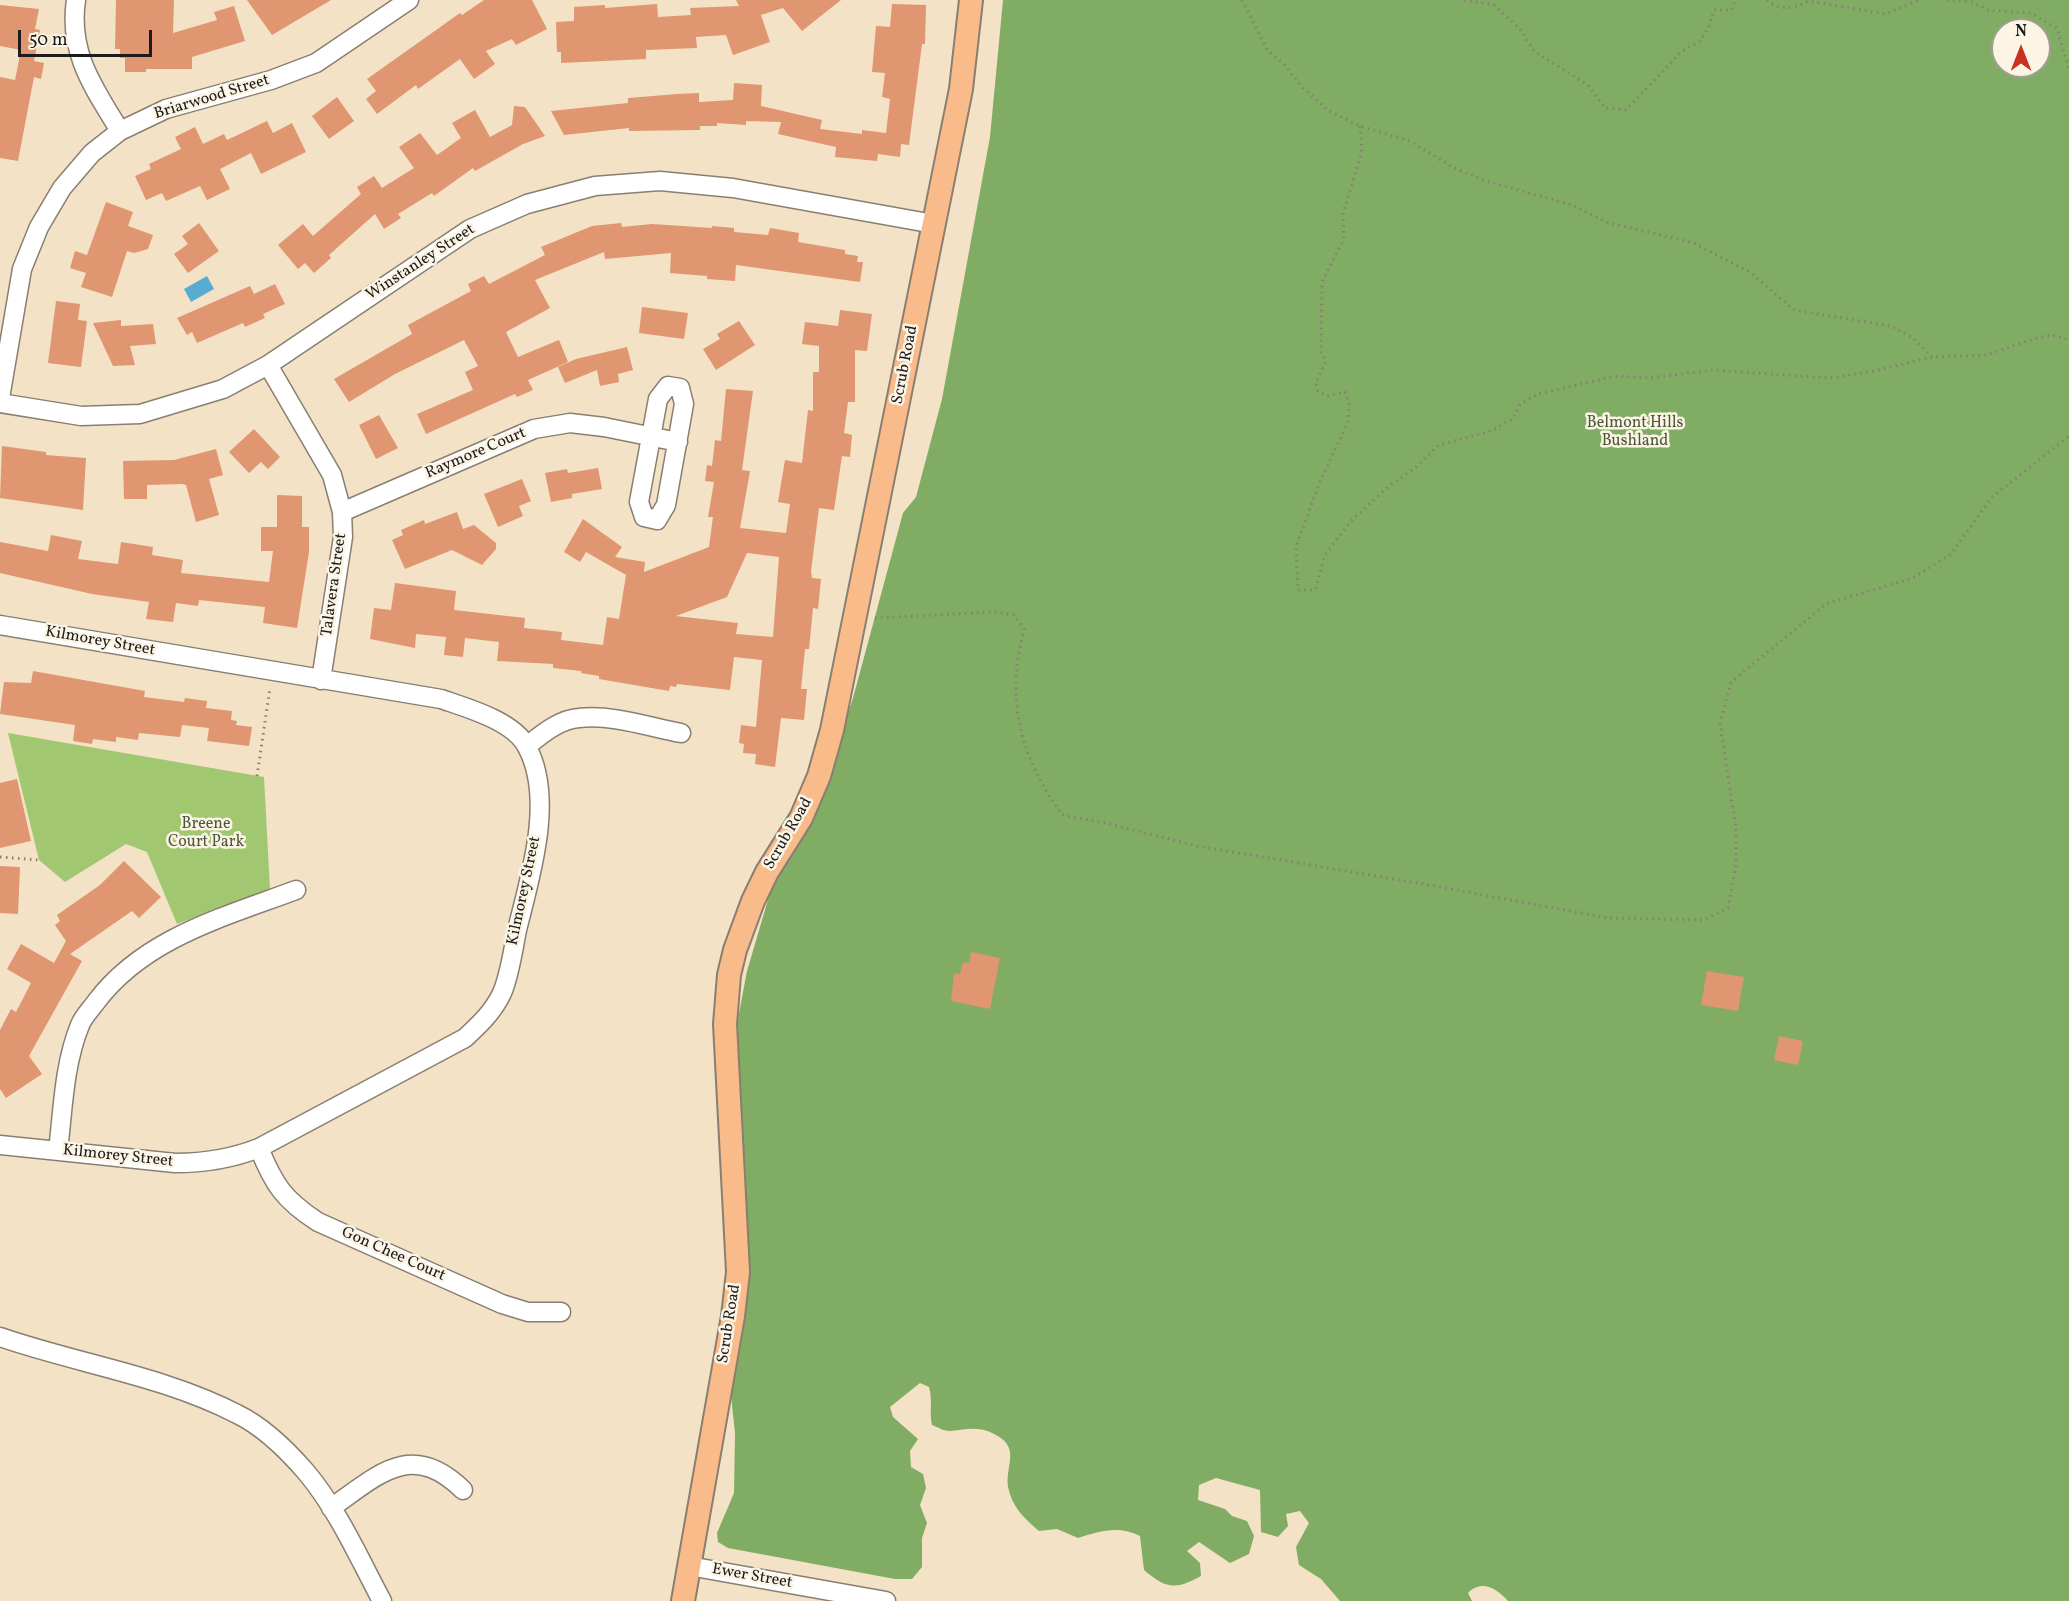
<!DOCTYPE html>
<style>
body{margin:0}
#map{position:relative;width:2069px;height:1601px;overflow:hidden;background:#f4e2c6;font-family:Vollkorn,serif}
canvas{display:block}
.north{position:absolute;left:1991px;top:18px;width:60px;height:60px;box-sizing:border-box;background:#fcf5e5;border:2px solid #a29e95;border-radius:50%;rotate:0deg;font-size:16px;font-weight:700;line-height:24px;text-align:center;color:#1c1c1c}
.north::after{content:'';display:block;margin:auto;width:21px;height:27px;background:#c8321e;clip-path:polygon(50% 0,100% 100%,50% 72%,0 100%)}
.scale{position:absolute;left:18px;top:30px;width:134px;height:27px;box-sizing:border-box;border:3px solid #1c1c1c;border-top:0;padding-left:8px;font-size:18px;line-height:21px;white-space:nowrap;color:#1c1c1c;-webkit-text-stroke:4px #fcf5e5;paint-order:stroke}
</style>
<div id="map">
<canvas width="2069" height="1601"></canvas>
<div class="north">N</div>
<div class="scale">50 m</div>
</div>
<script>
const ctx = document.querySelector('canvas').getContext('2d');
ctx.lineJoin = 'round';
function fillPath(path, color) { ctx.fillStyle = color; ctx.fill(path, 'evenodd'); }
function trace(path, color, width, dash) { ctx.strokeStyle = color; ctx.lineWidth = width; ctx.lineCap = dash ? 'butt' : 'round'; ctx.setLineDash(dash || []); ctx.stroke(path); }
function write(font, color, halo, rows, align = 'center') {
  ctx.font = font + ' Vollkorn,serif'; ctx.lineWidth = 5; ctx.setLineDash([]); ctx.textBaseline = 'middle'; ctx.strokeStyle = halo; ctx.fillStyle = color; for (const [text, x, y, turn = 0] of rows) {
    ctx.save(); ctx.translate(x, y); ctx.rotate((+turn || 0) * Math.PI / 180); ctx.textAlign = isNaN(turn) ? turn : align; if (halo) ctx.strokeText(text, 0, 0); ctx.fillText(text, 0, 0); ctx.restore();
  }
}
fillPath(new Path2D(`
 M8,733l256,44 6,113 -93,34 -30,-72 -21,-8 -61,38 -26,-22z`), '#a1c771');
fillPath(new Path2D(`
 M1003,0h1066v1601h-561c-11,-13 -27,-22 -40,-8l4,8h-132l-19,-22 -22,-14 -3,-18 13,-24 -9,-12 -14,3 2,12 -10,11 -17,-5 -1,-42 -44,-12 -17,7 -1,15 27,9 7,7 15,5 7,15 -5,18 -19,9 -31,-21 -12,9 13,12 1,13c-25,14 -35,13 -57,-6l-4,-34c-21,-11 -41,-5 -62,2l-21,-9 -18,2c-15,-13 -27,-24 -31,-44 -3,-24 15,-41 -18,-55 -13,-6 -28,-2 -41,-1 -5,0 -12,-4 -17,-6 -3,-14 1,-24 -3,-38l-9,-4 -30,24 3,10 25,22 -8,12 1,16 12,7 3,14 -6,17 7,18 -5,15v29l-10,12h-17l-167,-31 -10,-6 -1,-9 17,-40 1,-60 -4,-37 16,-154 -10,-218 10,-53 23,-78 48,-90 35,-105 50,-185 13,-16 26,-98 48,-262zM2003,30h36v36h-36z`), '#80ac63');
fillPath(new Path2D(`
 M207,276l7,13 -23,13 -7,-13z`), '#58abd3');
fillPath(new Path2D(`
 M116,0h58l-1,33 44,-13 -3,-8 20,-6 11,35 -53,16v12h-46v3h-21v-14h-5v-9h-5z
 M247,0h84l-59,35z
 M484,0h48l15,29 -31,16 -4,-6 -26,12 9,13 -21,15 -14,-20 -42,30 -2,-4 -39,29 -11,-15 10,-8 -9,-12 93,-66 2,2z
 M736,0h105l-39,31 -19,-23 -22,7 9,27 -37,13 -7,-20 -30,2 1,11 -51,2v9l-85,4v-11h-4l-1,-30 18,-1v-14l31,-2v3l52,-4 1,13 33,-2 -1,-7 49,-2z
 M892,4l34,1 -1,39h-3l-13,101 -8,-1 -1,13 -22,-3 -1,7 -42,-4 1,-10 -58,-13 3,-12 -35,-1v4l-29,-2v3h-17v4l-71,1v-3l-65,7 -13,-24 77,-8v-5l49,-4 22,-1v9l34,-2 1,-17 28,2 -1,21 61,14 -2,9 42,5v-4l24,3 4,-34 -8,-2 3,-24 -13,-1 4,-46 14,1z
 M0,5l39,4 -4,20 5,1 -6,31 10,2 -3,16 -7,-2 -16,84 -18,-3v-81l15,3 6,-30 -21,-4z
 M337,97l17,24 -25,18 -17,-23z
 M514,106l11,1 20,29 -22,8 -48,27 -2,-3 -39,28 -2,-3 -34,21 3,4 -17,11 -9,-15 -46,41 2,3 -17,15 -9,-10 -7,6 -20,-24 25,-21 10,12 48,-42 -4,-7 17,-11 8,12 32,-20 -15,-21 21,-14 17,22 24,-17 -9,-15 23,-13 15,27 22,-12z
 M267,121l6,12 19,-10 14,29 -45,22 -10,-21 -31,16 10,20 -23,11 -7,-14 -34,15 -4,-8 -16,7 -11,-24 16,-7 -2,-5 32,-15 -6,-12 20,-10 8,17 21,-10 3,6z
 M106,202l27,10 -5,14 25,9 -5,14 -14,4 -7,-2 -15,46 -31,-10 5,-14 -16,-5 5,-17 12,4z
 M199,223l20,28 -31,22 -14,-19 14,-10 -6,-8z
 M621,223l1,4 30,-3 60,4v-2l22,2v4l34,3 2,-7 29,5 -1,9 47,8v4l13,2 -1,6h6l-3,20 -124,-17 -1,16 -28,-2v-3l-37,-3 1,-20 -66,6 -1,-7 -69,28 15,28 -44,24 12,25 41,-17 9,22 -40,18 5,10 -16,7 -2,-3 -89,40 -9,-20 56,-24 -8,-18 13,-6 -14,-26 -69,34 -46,28 -15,-23 78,-45 -4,-9 63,-34 -3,-7 16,-8 5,8 56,-29 -4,-8 51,-21z
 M275,284l10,20 -22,10 2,4 -20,9 -2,-4 -46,20 -5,-11 -5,3 -10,-17 73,-32 4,8z
 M56,301l24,3 -2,16 9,1 -6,46 -33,-4z
 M642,307l46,6 -4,26 -45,-6z
 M840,310l32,4 -5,37 -12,-1v52h-7l-4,31 8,2 -2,22 -8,-1 -8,54 -15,-2 -8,63 1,7 9,1 -3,30 -5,-1 -4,41h-4l-4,40h6l-3,31 -23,-2 -6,49 -20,-3 1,-10 -13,-1 1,-9 -5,-1 2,-18 15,2 6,-67 -28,-3 -4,33 -53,-6 -1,3 -6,-1 -1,5 -70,-12v-3l-18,-3v-2l-28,-3v-4l-56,-3 2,-19 -34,-4 -2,19 -19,-2 2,-18 -30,-3 -1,14 -45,-9 4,-31 17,2 4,-27 61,8 -2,19 71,8 -1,10 38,4 -1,8 42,5 4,-28 12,2 7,-44 -40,-23 -6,10 -16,-10 19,-33 39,28 -7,10 30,5 -1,10 65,-25 4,-30h-5l6,-35 -9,-1 2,-16 5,1 3,-26 6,1 5,-52 27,2 -11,79 8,1 -10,57 46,5 4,-29 -12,-2 7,-42 17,3 6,-53 5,1v-39h6v-26l-17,-2 3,-22 33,4zM747,553l32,4 -6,80 -37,-3 2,-11 -62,-7 51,-19z
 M121,320v6l32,-2 3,20 -26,2 5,19 -22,1 -20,-43z
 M739,321l16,24 -39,25 -13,-21 17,-10 -3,-5z
 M627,347l6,23 -15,4 1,8 -19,4 -3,-16 -32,13 -7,-16 18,-8z
 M379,415l19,33 -22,11 -17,-34z
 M254,429l26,28 -12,12 -7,-7 -12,11 -20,-21z
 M2,446l44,6v3l40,3 -3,52 -83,-12z
 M216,449l7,26 -14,4 10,36 -23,7 -10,-37 -4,-1 -35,1v14h-23l-1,-38 51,-1z
 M598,468l4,21 -30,5v4l-21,4 -6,-29 22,-4 1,4z
 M522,479l9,22 -12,5 4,10 -25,11 -14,-33z
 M277,495l25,1v31h7v25l-12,76 -34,-5 2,-16 -66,-7 -1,6 -22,-3 -3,19 -27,-3 3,-17 -57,-8 -92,-21v-31l48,9 3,-16 31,6 -4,18 40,5 3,-22 32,5 -1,8 31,5 -2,13 88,9 4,-31h-12v-24h16z
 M457,512l6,17 11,-4 22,18v6l-14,16 -30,-15 -47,19 -13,-29 11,-5 -2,-5 23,-10 1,4z
 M33,671l112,20 -1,6 40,5 1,-4 22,3 -1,7 26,3 -1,9 6,1 -1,4 16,2 -3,19 -42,-5 2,-13 -27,-3 -2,12 -41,-4 -1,7 -22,-3v5l-23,-3 -1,5 -19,-3 2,-16 -75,-11 4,-32 27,1z
 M17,779l14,62 -31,7v-65z
 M124,861l37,36 -22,21 -7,-7 -62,43 12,7 -53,95 13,18 -36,24 -6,-9v-59l11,-21 5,3 15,-29 -24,-14 14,-25 33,19 12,-22 -11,-16 5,-4 -3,-6 43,-30z
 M0,866l20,1 -2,47 -18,-1z
 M971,952l29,6 -10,51 -39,-8 3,-28 6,1 3,-12 6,1z
 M1707,971l37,6 -6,34 -37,-6z
 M1779,1036l24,5 -5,24 -24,-5z`), '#df9671');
const minor = new Path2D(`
 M76,0c-8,53 18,88 44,131
 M268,365l64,110 10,37 1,25 -22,143
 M668,386l12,2 4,16 -18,101 -9,15 -13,-3 -5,-15 19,-103z
 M0,398l22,-129 17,-42 23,-39 30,-35 28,-22 46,-22 105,-29 45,-17 93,-63
 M0,403l81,13 59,-2 83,-25 45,-24 202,-136 57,-25 68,-18 65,-5 73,7 201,36
 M342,512l192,-83 36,-6 34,4 74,15
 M0,625l441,74c26,9 73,22 86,48 28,52 3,130 -10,183 -4,20 -7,44 -15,63 -9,19 -22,31 -37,45l-206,110c-28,11 -54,15 -84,15l-175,-18
 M527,746c15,-12 33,-27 52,-28 33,-4 70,9 102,15
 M259,1148c15,37 25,52 59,74l184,82 26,8h33
 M58,1151c5,-42 6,-87 22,-126 3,-8 11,-16 16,-23 48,-64 128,-85 200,-112
 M0,1337c78,27 164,39 237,77 27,13 50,36 69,58 32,38 53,86 76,129
 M331,1508c48,-34 81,-68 132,-18
 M689,1566l197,35`);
const major = new Path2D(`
 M683,1601l50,-285 5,-44 -13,-248 4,-49 6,-25 18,-49 14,-29 34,-54 18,-42 13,-46 129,-641 10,-89`);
trace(minor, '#887f71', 21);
trace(major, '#887f71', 26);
trace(new Path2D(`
 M1242,0l26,51 16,13 17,22 28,25 31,15 50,15 44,27 32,13 86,24 37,18 85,20 56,29 44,38 97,16 22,12 19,19
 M1464,0l30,5 26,24 15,23 53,33 17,23 21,2 55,-58 19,-11 8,-12 6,-19h18l3,-10
 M1767,0c12,11 28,9 41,1l78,13 33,-14
 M1947,0l25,2 16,8 43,3 26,15 12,42
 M1360,126l2,26 -19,61 1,26 -22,43 -1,70 5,9 -10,21 1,8 9,6 19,-4 4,10 -1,20 -27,57 -25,67 2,44h17l10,-35 26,-34 37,-34 27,-19 24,-23 52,-14 22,-12 7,-15 18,-10 77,-18 34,2 63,-8 117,8 41,-6 62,-15 55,-2 46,-16 20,-4 16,5
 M875,618l120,-6 19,3 10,14c-19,73 -4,126 38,186l48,9 87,22 227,38 184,34 95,2 25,-12 8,-43v-38l-16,-103 11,-42 95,-78 87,-26 38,-24 40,-56 78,-62
 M257,776l13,-88
 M0,857l39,3`), '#887f71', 3, [1.5, 4.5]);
trace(minor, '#fff', 18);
trace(major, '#fabb8b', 22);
write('16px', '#1c1c1c', '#fcf5e5', [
 ["Briarwood Street",212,98,-17],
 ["Winstanley Street",421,263,-33],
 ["Scrub Road",906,365,-79],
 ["Raymore Court",476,454,-23],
 ["Talavera Street",335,585,-82],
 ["Kilmorey Street",100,642,10],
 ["Scrub Road",789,834,-60],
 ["Kilmorey Street",525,891,-78],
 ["Kilmorey Street",118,1157,6],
 ["Gon Chee Court",393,1255,24],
 ["Scrub Road",730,1324,-81],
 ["Ewer Street",752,1577,10]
]);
write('16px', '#4b583a', '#fcf5e5', [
 ["Belmont Hills",1635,424],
 ["Bushland",1635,442],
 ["Breene",206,825],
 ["Court Park",206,843]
]);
</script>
